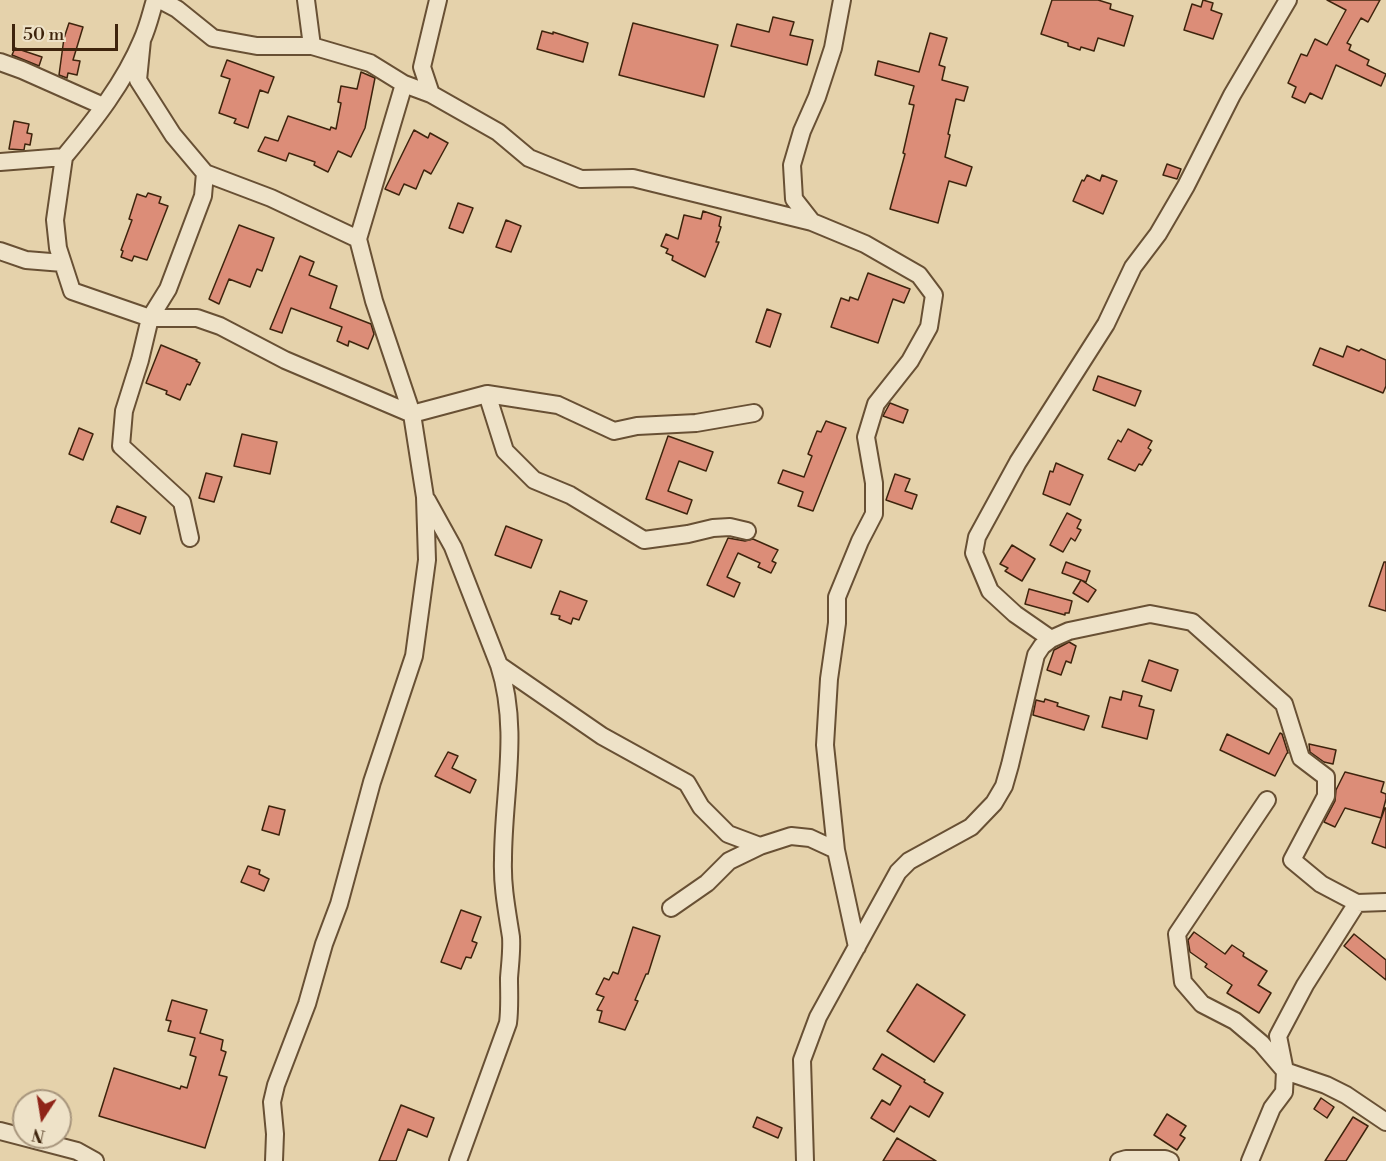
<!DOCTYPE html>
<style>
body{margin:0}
#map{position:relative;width:1386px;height:1161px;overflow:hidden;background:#e5d2ab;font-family:"Libre Bodoni",serif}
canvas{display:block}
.north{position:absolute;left:12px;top:1089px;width:60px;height:60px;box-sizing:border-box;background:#eee2c8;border:2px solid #a8967d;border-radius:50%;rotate:192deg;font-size:16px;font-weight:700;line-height:24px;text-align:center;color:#3e240d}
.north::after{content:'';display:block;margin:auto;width:21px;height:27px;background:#8f2418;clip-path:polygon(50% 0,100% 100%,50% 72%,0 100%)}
.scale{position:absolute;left:12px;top:24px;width:106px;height:27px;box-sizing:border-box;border:3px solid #3e240d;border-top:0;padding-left:8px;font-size:18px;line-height:21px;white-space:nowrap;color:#3e240d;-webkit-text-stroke:4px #eee2c8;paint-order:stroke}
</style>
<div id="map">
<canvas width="1386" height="1161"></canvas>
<div class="north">N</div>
<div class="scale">50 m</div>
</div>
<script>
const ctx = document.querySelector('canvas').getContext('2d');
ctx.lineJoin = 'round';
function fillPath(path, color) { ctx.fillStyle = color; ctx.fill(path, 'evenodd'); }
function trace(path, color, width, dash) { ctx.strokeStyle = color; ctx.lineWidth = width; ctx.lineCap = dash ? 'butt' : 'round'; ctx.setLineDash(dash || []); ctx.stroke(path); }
const building = new Path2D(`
 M1052,0h46l13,4 -1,5 23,7 -9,30 -26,-8 -4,13 -13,-4 -1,3 -12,-4v-3l-27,-9z
 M1203,0l10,3 -2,7 11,4 -9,25 -29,-9 8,-26 9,3z
 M1327,0h53l-12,22 -7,-4 -14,25 4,2 -2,5 20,10 -2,5 19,9 -5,12 -45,-21 -14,34 -12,-6 -5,10 -13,-6 4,-10 -8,-4 13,-29 6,2 8,-17 12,6 19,-35z
 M773,17l21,5 -4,13 23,5 -6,25 -76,-19 6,-22 32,8z
 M69,23l14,4 -10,33 7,1 -3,14 -9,-2 -1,5 -8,-3 5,-37z
 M633,23l85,22 -14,52 -85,-22z
 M542,31l11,3v-2l35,11 -5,19 -46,-13z
 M930,33l17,5 -8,27 6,2 -3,13 26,7 -4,14 -8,-2 -8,35 2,1 -5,22 27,10 -6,19 -17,-5 -11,42 -48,-14 15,-55 -2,-1 11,-48 -5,-1 5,-18 -39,-11 3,-14 41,11z
 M15,48l27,9 -3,9 -27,-11z
 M227,60l47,17 -6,16 -8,-3 -12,38 -14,-5 2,-4 -17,-6 11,-34 -9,-3z
 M361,72l14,6 -10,50 -14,29 -13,-6 -10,21 -14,-7 1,-3 -26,-9 -3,8 -28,-10 7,-14 13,4 10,-25 42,14 1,-3 5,2 5,-26 -3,-1 3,-16 16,3z
 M14,121l15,3 -2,9 5,1 -2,11 -5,-1 -1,6 -15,-1z
 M414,130l14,8 2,-5 18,10 -17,31 -7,-4 -8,19 -12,-5 -5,11 -14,-6z
 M1167,164l14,5 -4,10 -14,-4z
 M1087,175l13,6 2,-6 15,6 -14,33 -30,-13 9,-21 2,1z
 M148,193l13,4 -2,6 9,3 -21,54 -13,-4 -2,5 -11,-4 2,-6 -2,-1 11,-30 -3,-1 8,-25 9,3z
 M458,203l15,5 -10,25 -14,-5z
 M703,211l18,6 -2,9 2,1 -5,15h3l-14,35 -33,-17 1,-4 -7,-3 2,-4 -7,-3 5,-12 12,5 6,-24 17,4z
 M506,220l15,6 -10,26 -15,-5z
 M239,225l35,13 -12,33 -5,-2 -7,18 -21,-8 -10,25 -10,-5z
 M300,256l14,6 -5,13 28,11 -7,22 41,16 3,10 -6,15 -19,-8 -1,5 -11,-5 5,-14 -51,-19 -9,25 -12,-4z
 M868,273l42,16 -6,14 -11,-4 -15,44 -47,-16 10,-29 8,3 1,-4 8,3z
 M767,309l14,5 -11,33 -14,-5z
 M161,345l36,15 -1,1 4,2 -10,22 -3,-1 -7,16 -14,-6 1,-3 -21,-8z
 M1347,346l12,5 2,-2 25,11v26l-3,7 -70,-28 7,-17 23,9z
 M1098,376l43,15 -6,15 -42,-16z
 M890,403l18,7 -5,13 -20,-7z
 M826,421l20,7 -33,83 -15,-5 5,-14 -25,-9 5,-13 21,7 8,-21 -4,-2 9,-23 4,1z
 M79,428l14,6 -10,26 -14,-6z
 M1128,429l24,12 -4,7 3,2 -9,15 -3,-1 -4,7 -27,-12 10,-19 3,2z
 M242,434l35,8 -7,32 -36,-8z
 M668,436l45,16 -7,19 -27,-10 -11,30 24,9 -5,14 -41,-15z
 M1056,463l27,12 -13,30 -27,-11 7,-23 3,1z
 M206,473l16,4 -8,25 -15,-4z
 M895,474l15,5 -5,12 12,4 -5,14 -26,-9z
 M117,506l29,11 -6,17 -29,-12z
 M1067,513l14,7 -4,8 4,2 -6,11 -4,-3 -8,14 -13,-7z
 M506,526l36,14 -11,28 -36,-13z
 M728,538l17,3 8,-2 25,11 -6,11 4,2 -5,10 -13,-6 2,-4 -22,-10 -11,24 13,6 -6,14 -27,-12z
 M1012,545l23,14 -13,22 -17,-10 3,-3 -8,-4z
 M1066,562l24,9 -4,11 -24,-9z
 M1384,562h2v49l-17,-5z
 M1081,580l15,10 -8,12 -15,-9z
 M1029,589l43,12 -3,12h-4v2l-40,-11z
 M560,591l27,10 -8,19 -6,-2 -2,6 -12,-5 1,-3 -9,-2z
 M1069,642l7,4 -5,17 -5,-2 -5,14 -14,-5 7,-20z
 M1149,660l29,10 -7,21 -29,-10z
 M1123,691l19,5 -3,10 15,4 -7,29 -45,-12 8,-30 11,3z
 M1045,699l13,4 -1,3 32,10 -5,14 -51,-15 3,-15 8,2z
 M1280,733l2,1 6,19h-1l-12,23 -55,-26 7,-16 42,20z
 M1309,744l27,6 -3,14 -9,-2 -14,-10z
 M448,752l10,4 -6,12 24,12 -6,13 -35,-17z
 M1345,772l39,10 -3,10 5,2v5l-5,19 -36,-10 -10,19 -11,-5 11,-21 1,-11z
 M269,806l16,4 -6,25 -17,-5z
 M1385,808h1v40l-14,-5z
 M248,866l12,4 -1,4 10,5 -5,12 -23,-9z
 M461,910l20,7 -9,24 5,2 -6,15 -5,-1 -5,12 -20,-7z
 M633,927l27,9 -12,38h-2l-11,26 3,1 -13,29 -26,-8 3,-11 -5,-1 7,-13 -8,-3 8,-16 5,2 4,-8 5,2z
 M1194,932l31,22 7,-9 12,8 -1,3 24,15 -9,14 13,8 -12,20 -32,-20 5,-8 -27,-18 2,-3 -17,-12 -2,-12z
 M1354,934l32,26v20l-42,-34z
 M917,984l48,31 -31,47 -47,-31z
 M172,1000l35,10 -7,23 23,7 -2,10 5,2 -7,23 8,2 -22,71 -106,-32 15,-48 66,21 1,-3 6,2 9,-31 -6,-2 5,-17 -27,-7 3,-10 -5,-1z
 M882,1054l43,26 -1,2 19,11 -14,24 -19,-11 -16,26 -23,-14 11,-18 8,5 11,-19 -28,-17z
 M1321,1098l13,9 -7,11 -13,-9z
 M401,1105l33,13 -7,19 -19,-8 -12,32h-17z
 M1167,1114l19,12 -6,9 5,3 -8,12 -23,-15z
 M757,1117l25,11 -4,10 -25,-11z
 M1353,1117l15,9 -22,35h-21z
 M897,1138l39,23h-53z`);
fillPath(building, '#dc8d78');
trace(building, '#3e240d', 1.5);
const street = new Path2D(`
 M160,0l17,9 36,29 44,8h55
 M842,0l-9,48 -16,49 -15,34 -10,34 2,34 18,23 53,22 54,31 15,20 -5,32 -19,34 -34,43 -10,33 8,46v31l-14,27 -23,56v26l-8,56 -4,66 11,105 21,97
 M142,40l-4,40 35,55 32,38 -2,23 -35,93 -18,29 -10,42 -16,51 -3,35 61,56 8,36
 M0,62l22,8 81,36
 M404,84l27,10 67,38 31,26 52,21 52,-1 179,44
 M431,94l-9,-27 16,-67
 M64,157c30,-36 60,-74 78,-117 6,-13 9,-27 13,-40
 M0,162l64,-5 -9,63 3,28 14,43 78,27h47l23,8 65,34 127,54 75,-20 71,11 56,26 23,-5 59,-3 58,-10
 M205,173l66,25 87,41
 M0,251l26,9 37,3
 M487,394l18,57 29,29 36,15 74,45 44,-6 25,-6 17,-1 17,4
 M427,500l26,47 46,118c21,65 4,129 4,195 -1,26 4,51 8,77 1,13 -1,27 -2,41 0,15 1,30 -1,45l-50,138
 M1051,639l-36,-25 -25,-23 -16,-38 3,-16 41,-75 88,-138 27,-57 25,-33 28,-48 46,-91 56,-95
 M499,665l103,71 85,47 14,24 27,27 32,12 31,-10 19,2 26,12
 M1267,800l-90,134 6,48 19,22 33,17 26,22 24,28 41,14 20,10 40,27
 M671,908l36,-25 22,-22 31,-15
 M0,1131l77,20 18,10
 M274,1161l1,-27 -3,-32 4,-17 31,-81 17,-60 15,-40 33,-122 42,-126 13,-96 -2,-63 -13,-83 -38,-113 -16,-62 46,-155 -34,-21 -58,-17 -6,-46
 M805,1161l-3,-101 16,-43 80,-145 11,-11 62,-34 23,-24 10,-17 6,-21 26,-110 6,-9 9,-7 18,-8 81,-17 42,8 92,82 17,54 25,19v19l-34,64 29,24 36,19
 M1119,1161l7,-2h39l5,2
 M1250,1161l22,-53 12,-16 1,-21 -7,-35 27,-51 52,-82 29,-1`);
trace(street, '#685034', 20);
trace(street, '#eee2c8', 16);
</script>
